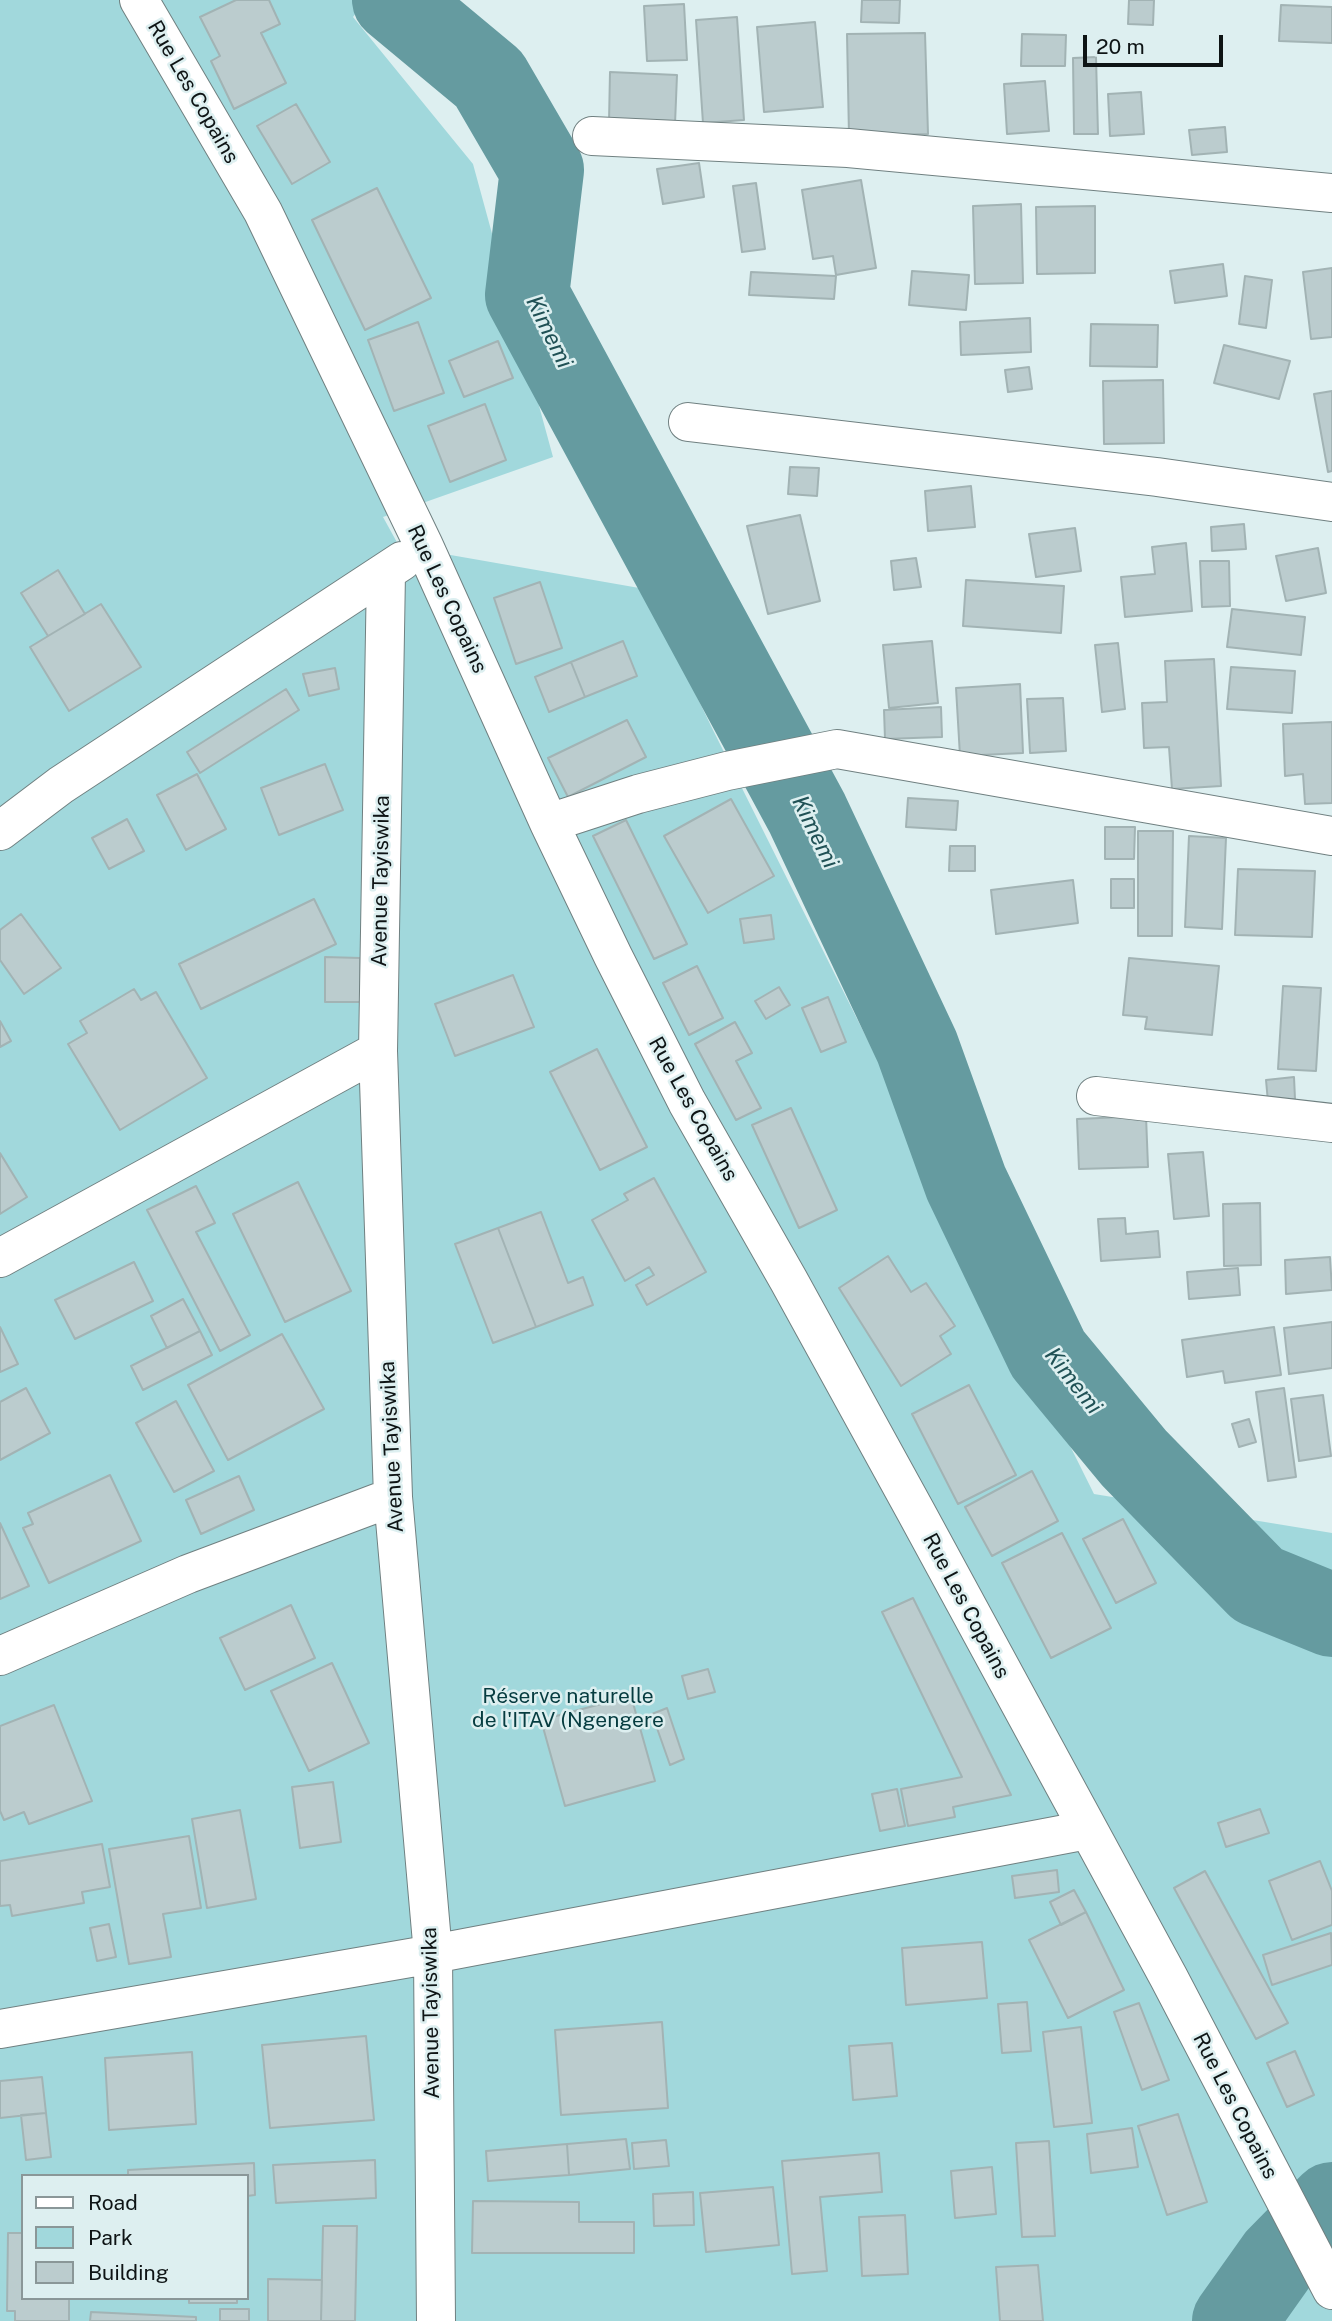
<!DOCTYPE html>
<meta charset="utf-8">
<style>
body{margin:0}
#map{position:relative;width:1332px;height:2321px;overflow:hidden;background:#ddeff0;font-family:"Public Sans",sans-serif}
canvas{display:block}
.legend{position:absolute;left:21px;top:2174px;width:228px;height:126px;box-sizing:border-box;background:#ddeff0;border:2px solid #8a9798;margin:0;padding:9px 12px;list-style:none;font-size:21px;color:#0e1415}
.legend li{display:flex;align-items:center;gap:14px;height:35px}
.legend b{width:35px;border:2px solid #8a9798}
.scale{position:absolute;left:1083px;top:35px;width:140px;height:32px;box-sizing:border-box;border:4px solid #0e1415;border-top:0;padding-left:9px;font-size:21px;line-height:24px;white-space:nowrap;color:#0e1415;-webkit-text-stroke:5px #ddeff0;paint-order:stroke}
</style>
<div id="map">
<canvas width="1332" height="2321"></canvas>
<ul class="legend">
<li><b style="height:9px;background:#fff"></b>Road</li>
<li><b style="height:19px;background:#a1d8dc"></b>Park</li>
<li><b style="height:19px;background:#bbccce"></b>Building</li>
</ul>
<div class="scale">20 m</div>
</div>
<script>
const ctx = document.querySelector('canvas').getContext('2d');
ctx.lineJoin = 'round';
function fillPath(path, color) { ctx.fillStyle = color; ctx.fill(path, 'evenodd'); }
function trace(path, color, width, dash) { ctx.strokeStyle = color; ctx.lineWidth = width; ctx.lineCap = dash ? 'butt' : 'round'; ctx.setLineDash(dash || []); ctx.stroke(path); }
function write(font, color, halo, rows, align = 'center') {
  ctx.font = font + ' "Public Sans",sans-serif'; ctx.lineWidth = 5; ctx.setLineDash([]); ctx.textBaseline = 'middle'; ctx.strokeStyle = halo; ctx.fillStyle = color; for (const [text, x, y, turn = 0] of rows) {
    ctx.save(); ctx.translate(x, y); ctx.rotate((+turn || 0) * Math.PI / 180); ctx.textAlign = isNaN(turn) ? turn : align; if (halo) ctx.strokeText(text, 0, 0); ctx.fillText(text, 0, 0); ctx.restore();
  }
}
fillPath(new Path2D(`
 M0,0h366l-13,17 120,147 80,293 -170,60 16,29 246,43 67,139 382,766 238,39v788h-1332zM23,2176h224v122h-224z`), '#a1d8dc');
trace(new Path2D(`
 M394,0l95,79 53,91 -15,125 280,518 110,234 49,136 82,171 86,104 124,127 74,30
 M1234,2321l44,-62 54,-55`), '#659ba0', 84);
const building = new Path2D(`
 M236,0h33l11,24 -19,9 25,50 -52,26 -23,-48 9,-5 -20,-39z
 M862,0h38l-1,23 -38,-1z
 M1129,0h25l-1,25 -25,-1z
 M684,4l3,56 -40,1 -3,-55z
 M1281,5l51,2v36l-53,-2z
 M737,17l7,103 -41,3 -7,-103z
 M815,22l8,85 -59,5 -7,-85z
 M925,33l3,101 -79,2 -2,-102z
 M1022,34l44,1 -1,31h-44z
 M1096,57l2,77h-24l-1,-76z
 M610,72l67,3 -2,49 -66,-2z
 M1045,81l4,50 -42,3 -3,-50z
 M1141,92l3,42 -34,2 -2,-42z
 M296,104l34,58 -38,22 -35,-58z
 M1225,127l2,25 -35,3 -3,-25z
 M699,163l5,34 -41,7 -6,-35z
 M861,180l15,88 -40,7 -3,-19 -20,3 -11,-69z
 M756,183l9,66 -23,3 -9,-66z
 M377,188l54,110 -66,32 -53,-110z
 M1021,204l2,79 -48,1 -2,-78z
 M1095,206v67l-58,1 -1,-67z
 M1223,264l4,32 -52,7 -5,-32z
 M1332,268v69l-21,2 -8,-67z
 M912,271l57,4 -3,35 -57,-5z
 M751,272l85,4 -2,23 -85,-4z
 M1245,276l27,4 -6,48 -27,-4z
 M1030,318l1,34 -70,3 -1,-33z
 M418,322l26,71 -50,18 -26,-71z
 M1091,324l67,1 -1,42 -67,-1z
 M498,341l15,37 -49,19 -15,-36z
 M1224,345l66,16 -11,38 -65,-16z
 M1029,367l3,22 -24,3 -3,-22z
 M1163,380l1,63 -60,1 -1,-63z
 M1332,391v80l-4,1 -14,-78z
 M485,404l21,56 -56,22 -22,-56z
 M790,467l29,1 -2,28 -29,-2z
 M971,486l4,41 -47,4 -3,-40z
 M800,515l20,86 -52,13 -21,-88z
 M1244,524l2,25 -34,2 -1,-24z
 M1075,528l6,43 -45,6 -7,-43z
 M1186,543l6,68 -67,6 -4,-40 34,-3 -3,-27z
 M1318,548l8,45 -40,8 -10,-45z
 M916,558l5,29 -27,3 -3,-29z
 M1200,561h29l1,45 -28,1z
 M58,570l27,44 -37,22 -27,-43z
 M966,580l98,6 -3,47 -98,-7z
 M540,582l22,66 -46,16 -22,-66z
 M101,604l40,63 -72,44 -39,-64z
 M1232,609l73,8 -4,38 -74,-8z
 M623,641l14,35 -52,21 -14,-35z
 M932,641l6,62 -49,5 -6,-63z
 M1118,643l7,66 -23,3 -7,-67z
 M1214,659l7,127 -49,3 -3,-42 -25,1 -2,-45 25,-1 -2,-41z
 M571,662l14,35 -36,15 -14,-35z
 M1231,667l64,4 -3,42 -65,-4z
 M335,668l4,21 -30,7 -6,-22z
 M1020,684l3,69 -63,3 -4,-68z
 M286,689l13,21 -99,63 -13,-21z
 M1063,698l3,53 -36,2 -3,-54z
 M941,707l1,30 -57,2 -1,-29z
 M627,720l19,37 -78,40 -20,-39z
 M1332,722v81l-27,1 -2,-30 -18,2 -2,-52z
 M325,764l18,46 -64,25 -18,-47z
 M197,774l29,55 -40,21 -29,-55z
 M908,798l50,3 -2,29 -50,-3z
 M731,799l43,77 -66,37 -44,-77z
 M127,819l17,32 -35,18 -17,-31z
 M626,820l61,124 -33,15 -61,-123z
 M1105,827h30l-1,32h-29z
 M1138,831h35l-1,105h-34z
 M1189,836l37,2 -4,91 -37,-2z
 M950,846h25v25h-26z
 M1238,869l77,2 -3,66 -77,-2z
 M1111,879h23v29h-23z
 M1073,880l5,43 -82,11 -5,-44z
 M314,899l22,45 -135,65 -22,-45z
 M21,914l40,54 -37,26 -24,-34v-30z
 M771,915l3,24 -30,4 -4,-24z
 M325,957l35,1v44h-35z
 M1129,958l90,8 -7,69 -67,-6 2,-12 -24,-2z
 M697,966l26,52 -34,17 -26,-52z
 M513,975l21,52 -79,29 -20,-52z
 M1283,986l38,2 -5,83 -38,-2z
 M779,987l11,18 -24,14 -11,-18z
 M134,989l7,11 15,-8 51,86 -87,52 -52,-86 19,-11 -7,-12z
 M828,997l18,45 -25,10 -19,-44z
 M0,1021l11,20 -11,6z
 M735,1022l17,31 -16,8 25,47 -25,12 -41,-76z
 M597,1049l50,98 -47,23 -50,-98z
 M1294,1077l1,22 -27,3 -2,-22z
 M791,1108l46,102 -38,18 -47,-103z
 M1146,1116l2,51 -69,2 -2,-50z
 M1203,1152l6,64 -35,3 -6,-65z
 M0,1153l27,44 -27,17z
 M654,1178l52,94 -59,33 -11,-20 18,-10 -5,-8 -24,14 -33,-61 36,-20 -4,-6z
 M298,1182l53,109 -66,31 -52,-108z
 M196,1186l19,37 -19,9 54,103 -30,16 -73,-141z
 M1260,1203l1,62 -37,1 -1,-62z
 M541,1212l27,71 15,-6 10,28 -57,22 -38,-99z
 M1125,1218l1,16 32,-3 2,26 -59,4 -3,-42z
 M498,1228l38,99 -43,16 -38,-99z
 M888,1256l23,36 15,-9 29,43 -15,10 11,18 -50,32 -62,-98z
 M1330,1257l2,33 -46,4 -1,-34z
 M134,1262l19,39 -78,38 -20,-39z
 M1238,1268l2,27 -51,4 -2,-27z
 M183,1299l17,32 -33,17 -16,-32z
 M1332,1322v46l-43,6 -5,-46z
 M0,1327l18,37 -18,8z
 M1274,1327l7,48 -56,8 -2,-12 -36,6 -5,-37z
 M200,1331l12,24 -69,35 -12,-24z
 M282,1334l42,75 -96,51 -40,-75z
 M969,1385l47,90 -58,29 -46,-90z
 M26,1388l24,45 -50,27v-58z
 M1284,1388l12,89 -28,4 -12,-89z
 M1323,1395l8,61 -32,5 -8,-62z
 M176,1401l38,70 -40,21 -38,-69z
 M1249,1419l7,23 -17,5 -7,-23z
 M1032,1471l26,50 -66,35 -27,-49z
 M110,1475l31,66 -92,42 -26,-55 10,-4 -5,-11z
 M239,1476l15,34 -53,24 -15,-34z
 M1123,1519l33,64 -40,20 -33,-64z
 M0,1523l29,63 -29,13z
 M1062,1533l49,95 -60,30 -49,-95z
 M913,1598l98,197 -58,12 2,10 -47,9 -7,-37 61,-12 -80,-165z
 M291,1605l24,53 -70,32 -25,-52z
 M332,1663l37,80 -60,28 -38,-80z
 M708,1669l7,23 -27,7 -6,-23z
 M631,1696l24,85 -90,25 -24,-86z
 M54,1705l38,96 -63,23 -5,-12 -20,8 -4,-9v-85z
 M667,1708l17,51 -14,6 -18,-51z
 M333,1782l8,60 -41,6 -8,-61z
 M897,1789l8,37 -25,5 -8,-37z
 M1260,1809l9,24 -43,14 -8,-24z
 M240,1810l16,89 -49,9 -15,-89z
 M189,1836l12,72 -38,6 8,43 -42,7 -20,-115z
 M102,1844l8,43 -28,5 2,11 -72,13 -2,-11 -10,1v-45z
 M1320,1861l12,30v34l-40,15 -23,-59z
 M1057,1870l2,22 -44,6 -3,-22z
 M1205,1871l83,152 -32,16 -82,-151z
 M1074,1890l12,22 -25,13 -11,-23z
 M1086,1912l38,78 -56,28 -39,-78z
 M109,1924l7,33 -19,4 -7,-33z
 M1331,1933l1,32 -60,20 -9,-30z
 M982,1942l5,56 -81,7 -4,-57z
 M1027,2002l4,49 -29,2 -4,-49z
 M1139,2003l30,77 -27,10 -28,-78z
 M662,2022l6,86 -107,7 -6,-85z
 M1081,2027l11,96 -38,4 -11,-95z
 M366,2036l8,84 -104,8 -8,-83z
 M892,2043l5,53 -44,4 -4,-54z
 M1295,2051l19,44 -27,12 -20,-44z
 M192,2052l4,72 -87,6 -4,-72z
 M42,2077l4,36 -46,5v-37z
 M46,2113l5,44 -25,3 -5,-45z
 M1178,2114l29,88 -40,13 -29,-89z
 M1132,2128l6,39 -47,6 -4,-39z
 M626,2139l4,30 -61,6 -2,-31z
 M666,2140l3,26 -35,3 -2,-26z
 M1049,2141l6,95 -33,1 -6,-94z
 M567,2144l2,31 -81,6 -2,-30z
 M879,2153l3,39 -62,5 7,74 -35,3 -10,-113z
 M375,2160l1,38 -100,5 -3,-38z
 M254,2163l1,32 -8,1v-20h-119v-6z
 M992,2167l4,47 -41,4 -4,-47z
 M773,2187l6,58 -73,7 -6,-59z
 M693,2192l1,33 -40,1 -1,-32z
 M473,2201l106,1v20h55v31h-162z
 M905,2215l3,59 -46,2 -3,-59z
 M323,2226h34l-2,95h-34z
 M8,2233h15v65h46v23h-54v-10h-8z
 M1038,2265l5,56h-43l-4,-54z
 M268,2279l54,1 -1,41h-53z
 M189,2298h48v5h-48z
 M220,2309h29v12h-29z
 M91,2312l105,5v4h-106z`);
fillPath(building, '#bbccce');
trace(building, '#a2b3b4', 2);
const street = new Path2D(`
 M592,136l256,12 484,45
 M688,422l469,55 175,25
 M386,572l-8,479 15,446 40,457 3,367
 M0,831l61,-46 341,-224
 M1096,1096l236,27
 M0,1258l378,-207
 M0,1656l188,-82 205,-77
 M0,2029l433,-75 654,-124`);
const secondary = new Path2D(`
 M139,0l124,212 161,334 125,277 64,133 74,146 102,179 127,231 253,466 163,312
 M549,823l89,-29 89,-23 110,-22 495,87`);
trace(street, '#708081', 40);
trace(secondary, '#708081', 40);
trace(street, '#fff', 38);
trace(secondary, '#fff', 38);
write('21px', '#0e1415', '#ddeff0', [
 ["Rue Les Copains",193,92,60],
 ["Rue Les Copains",447,599,65],
 ["Avenue Tayiswika",381,881,-89],
 ["Rue Les Copains",693,1109,61],
 ["Avenue Tayiswika",392,1447,-93],
 ["Rue Les Copains",966,1606,62],
 ["Avenue Tayiswika",431,2013,-91],
 ["Rue Les Copains",1235,2106,63]
]);
write('21px', '#063c40', '#ddeff0', [
 ["Réserve naturelle",568,1697],
 ["de l'ITAV (Ngengere",568,1721]
]);
write('italic 23px', '#205155', '#ddeff0', [
 ["Kimemi",549,332,64],
 ["Kimemi",815,832,64],
 ["Kimemi",1073,1381,52]
]);
</script>
